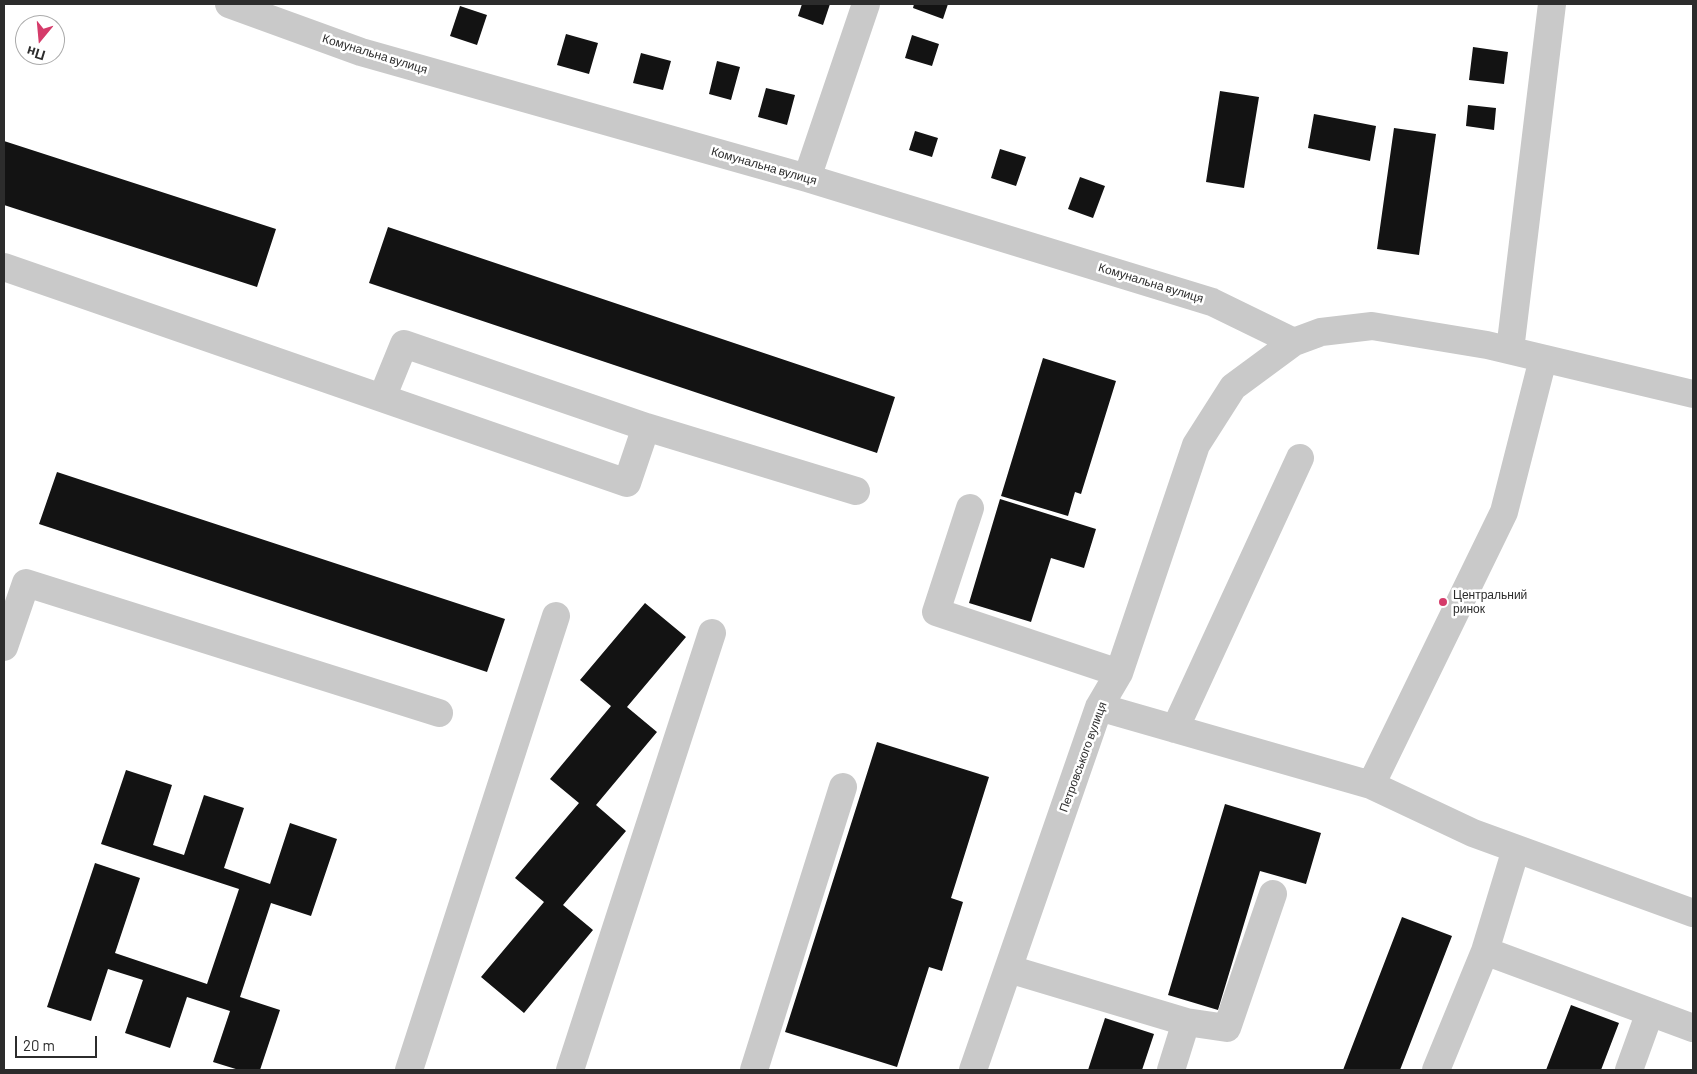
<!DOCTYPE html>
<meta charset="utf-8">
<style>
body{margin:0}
#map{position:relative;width:1697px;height:1074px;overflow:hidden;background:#fff;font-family:Barlow,sans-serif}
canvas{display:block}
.frame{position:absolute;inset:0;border:5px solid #2c2c2c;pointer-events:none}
.north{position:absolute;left:15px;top:15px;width:50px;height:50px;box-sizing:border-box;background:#fff;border:1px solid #ababab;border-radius:50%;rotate:197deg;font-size:14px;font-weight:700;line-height:20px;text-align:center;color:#2c2c2c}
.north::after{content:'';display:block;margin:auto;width:18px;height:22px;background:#d53b6a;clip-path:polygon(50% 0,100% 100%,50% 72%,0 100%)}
.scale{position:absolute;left:15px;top:1036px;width:82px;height:22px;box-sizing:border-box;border:2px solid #2c2c2c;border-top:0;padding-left:6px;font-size:15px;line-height:18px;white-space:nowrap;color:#2c2c2c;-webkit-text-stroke:4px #fff;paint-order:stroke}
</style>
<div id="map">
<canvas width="1697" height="1074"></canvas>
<div class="frame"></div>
<div class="north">Пн</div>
<div class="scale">20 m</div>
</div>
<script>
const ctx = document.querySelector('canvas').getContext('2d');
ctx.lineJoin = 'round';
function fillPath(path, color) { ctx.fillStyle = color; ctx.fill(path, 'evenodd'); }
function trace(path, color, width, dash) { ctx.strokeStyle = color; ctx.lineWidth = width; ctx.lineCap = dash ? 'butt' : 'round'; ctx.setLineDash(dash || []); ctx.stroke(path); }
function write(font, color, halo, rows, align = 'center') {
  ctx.font = font + ' Barlow,sans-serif'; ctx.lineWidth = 5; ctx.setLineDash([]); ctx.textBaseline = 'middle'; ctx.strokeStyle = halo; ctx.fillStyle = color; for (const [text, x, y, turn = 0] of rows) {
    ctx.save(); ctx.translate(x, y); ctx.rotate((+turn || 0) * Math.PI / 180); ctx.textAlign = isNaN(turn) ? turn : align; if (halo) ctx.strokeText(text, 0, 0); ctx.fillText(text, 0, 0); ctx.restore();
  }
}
fillPath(new Path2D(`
 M802,4h28l-7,21 -25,-9z
 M914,4h34l-5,15 -30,-11z
 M460,6l27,9 -10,30 -27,-9z
 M566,34l32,9 -9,31 -32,-9z
 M912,35l27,9 -7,22 -27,-8z
 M1473,47l35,5 -4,32 -35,-4z
 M641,53l30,8 -8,29 -30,-7z
 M717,61l23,6 -9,33 -22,-6z
 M766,88l29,7 -8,30 -29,-8z
 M1220,91l39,6 -15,91 -38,-6z
 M1468,105l28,3 -2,22 -28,-4z
 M1314,114l62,12 -6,35 -62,-13z
 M1394,128l42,6 -17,121 -42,-6z
 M915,131l23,7 -6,19 -23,-7z
 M4,141l272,88 -19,58 -253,-82z
 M1000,149l26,8 -10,29 -25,-8z
 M1080,177l25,9 -12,32 -25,-9z
 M388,227l507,170 -18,56 -508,-170z
 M1043,358l73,23 -35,113 -6,-2 -7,24 -67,-20z
 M57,472l448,147 -18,53 -448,-148z
 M1000,499l96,30 -12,39 -33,-10 -20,64 -62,-19z
 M645,603l41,34 -59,70 30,25 -61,73 30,26 -63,74 30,25 -69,83 -43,-36 63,-75 -29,-24 64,-75 -29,-24 61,-73 -31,-26z
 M877,742l112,35 -38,121 12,4 -21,69 -13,-4 -32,100 -112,-35z
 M126,770l46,15 -19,60 31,10 20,-60 40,13 -20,60 46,16 20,-61 47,16 -26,77 -40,-13 -31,94 40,13 -20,60h-21l-26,-8 17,-51 -43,-14 -17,51 -45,-15 18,-53 -35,-11 -17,52 -44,-14 48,-144 45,15 -25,75 92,31 32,-95 -138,-45z
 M1225,804l96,29 -15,51 -46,-13 -42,139 -50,-15z
 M1402,917l50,19 -52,134h-57z
 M1571,1005l48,18 -18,47h-55z
 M1105,1018l49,16 -12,36h-54z`), '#131313');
trace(new Path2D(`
 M229,4l132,48 446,126 405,124 82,40
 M807,178l59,-174
 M4,267l623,216 19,-56 -242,-83 -22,54
 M1510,350l42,-346
 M646,427l210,64
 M970,508l-34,104 183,61
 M4,647l22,-64 413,130
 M1099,707l272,78 102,48 220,80
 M1175,729l125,-271
 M1371,785l133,-273 39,-153
 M1516,849l-31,102 208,77
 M1009,969l177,53 -15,48
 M1186,1022l41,6 46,-134
 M409,1070l147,-454
 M570,1070l142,-437
 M754,1070l89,-283
 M973,1070l126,-363 20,-34 77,-228 37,-58 61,-45 27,-10 51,-6 115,19 206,49
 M1436,1070l49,-119
 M1629,1070l21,-58`), '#c9c9c9', 28);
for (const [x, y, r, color] of [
 [1443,602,5,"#d53b6a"]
]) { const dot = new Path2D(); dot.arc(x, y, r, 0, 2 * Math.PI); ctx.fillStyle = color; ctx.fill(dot); trace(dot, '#fff', 2); }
write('12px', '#2c2c2c', '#fff', [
 ["Комунальна вулиця",375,54,17],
 ["Комунальна вулиця",764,166,16],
 ["Комунальна вулиця",1151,283,17],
 ["Петровського вулиця",1083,757,-70]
]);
write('12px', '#2c2c2c', '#fff', [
 ["Центральний",1453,595],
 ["ринок",1453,609]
], 'left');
</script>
